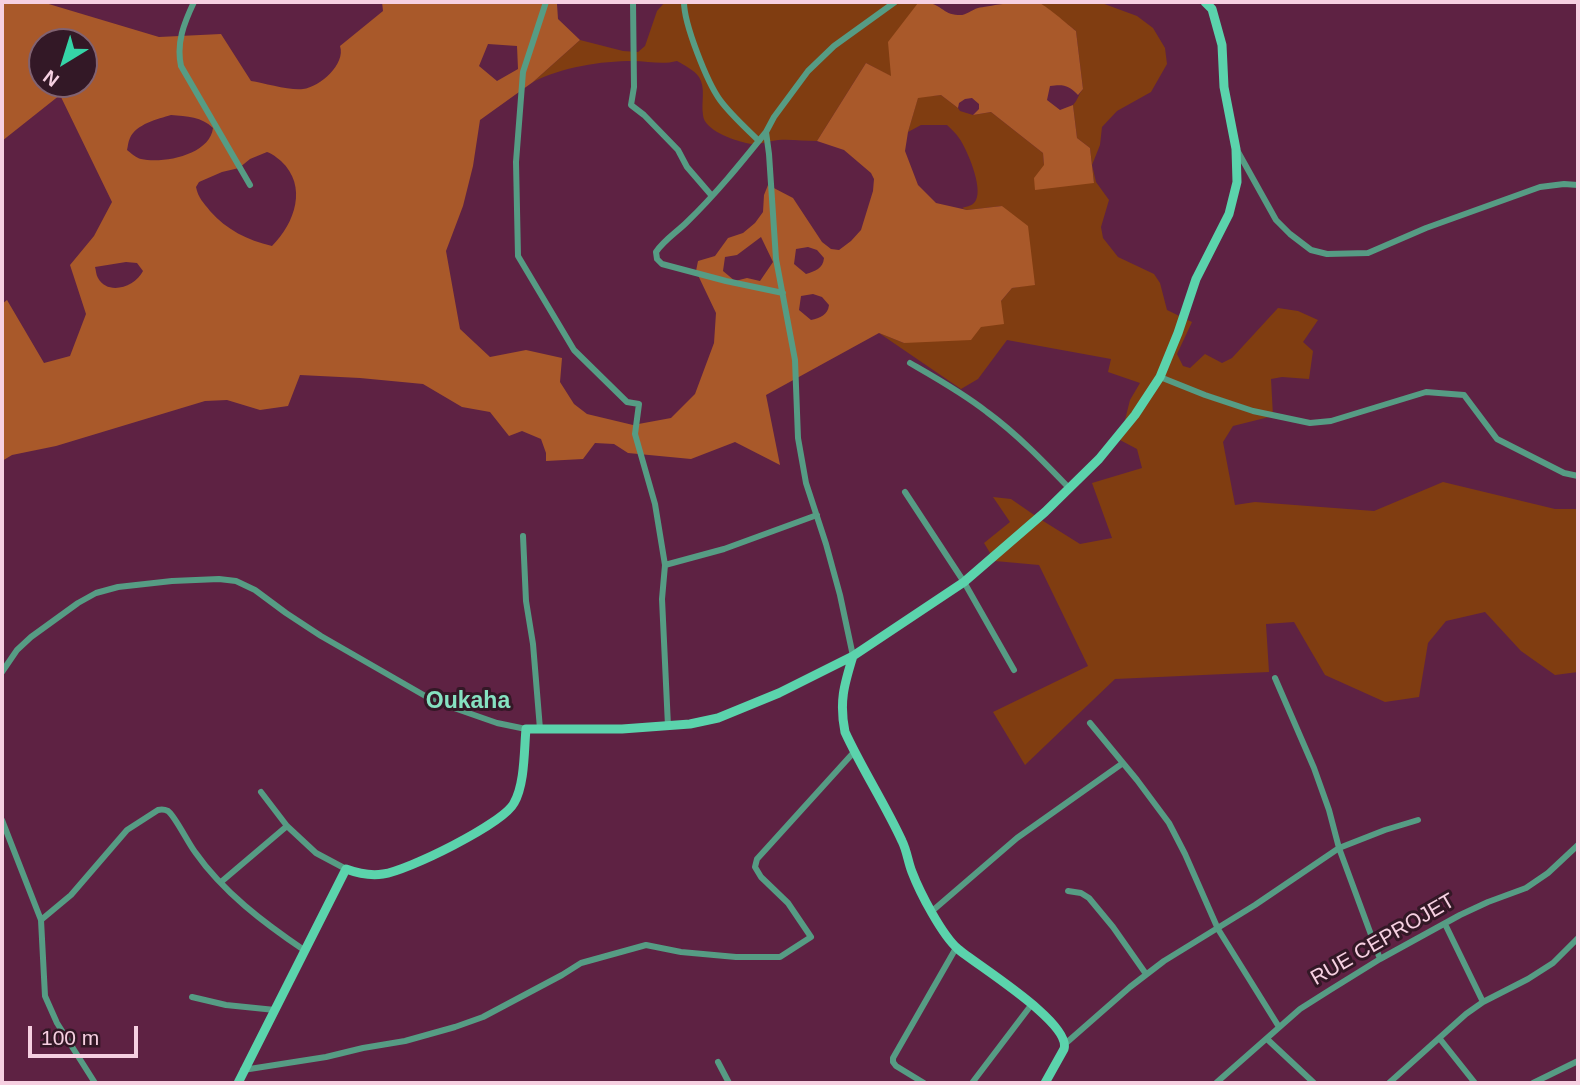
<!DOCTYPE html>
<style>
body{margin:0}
#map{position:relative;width:1580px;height:1085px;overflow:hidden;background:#5e2243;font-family:Helvetica,sans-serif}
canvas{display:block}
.frame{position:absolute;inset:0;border:4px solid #f6d0e1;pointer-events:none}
.north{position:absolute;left:28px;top:28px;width:70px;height:70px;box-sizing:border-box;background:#331826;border:2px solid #816271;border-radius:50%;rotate:218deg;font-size:19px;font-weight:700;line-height:28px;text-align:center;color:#f6d0e1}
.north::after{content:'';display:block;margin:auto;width:24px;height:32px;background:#35d4a7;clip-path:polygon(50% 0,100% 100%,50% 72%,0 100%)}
.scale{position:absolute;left:28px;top:1026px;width:110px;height:32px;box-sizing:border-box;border:4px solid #f6d0e1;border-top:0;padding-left:9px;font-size:21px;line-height:24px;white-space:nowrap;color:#f6d0e1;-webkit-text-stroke:5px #331826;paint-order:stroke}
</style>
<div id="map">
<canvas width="1580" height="1085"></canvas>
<div class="frame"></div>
<div class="north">N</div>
<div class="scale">100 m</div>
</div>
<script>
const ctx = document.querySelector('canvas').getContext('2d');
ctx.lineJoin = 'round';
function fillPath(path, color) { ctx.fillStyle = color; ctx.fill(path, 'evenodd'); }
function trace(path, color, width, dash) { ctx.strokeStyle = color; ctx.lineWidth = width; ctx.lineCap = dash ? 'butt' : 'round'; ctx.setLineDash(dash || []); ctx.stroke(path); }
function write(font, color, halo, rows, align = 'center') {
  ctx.font = font + ' Helvetica,sans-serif'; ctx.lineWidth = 6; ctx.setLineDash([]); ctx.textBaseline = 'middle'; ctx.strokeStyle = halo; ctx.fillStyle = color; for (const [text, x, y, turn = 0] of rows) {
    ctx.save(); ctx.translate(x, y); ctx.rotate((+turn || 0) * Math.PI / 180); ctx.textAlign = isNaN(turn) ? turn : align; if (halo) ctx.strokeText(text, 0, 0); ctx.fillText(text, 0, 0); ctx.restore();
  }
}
fillPath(new Path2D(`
 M665,2h261l-8,1 -26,74 -26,-14 -49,78c-13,0 -26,-2 -39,-1 -10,1 -21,6 -32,3 -13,-3 -42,-13 -43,-28 -2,-13 3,-27 -4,-38 -5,-7 -15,-12 -22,-16 -15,4 -29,0 -44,0 -32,0 -71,6 -100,21l47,-42 43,11 15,1 7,-6 12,-35z
 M1038,2h61l38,14 16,12 12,20 2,16 -16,28 -34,19 -15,16 -2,18 -8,20 4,17 13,18 -8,27 2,11 15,19 36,17 6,9 7,27 25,12 -15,32 6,12 7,2 15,-14 17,9 10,-5 46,-50 20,3 20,9 -15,22 10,9 -4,28 -27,-2 -11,2 2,37 -40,10 -10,16 12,63 20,-3 119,9 69,-29 112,27h23v163l-23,3 -34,-24 -36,-39 -39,9 -18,22 -9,54 -34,5 -60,-27 -31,-53 -28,2 3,48 -154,7 -90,86 -32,-53 95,-46 -49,-101 -44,-4 -11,-18 26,-21 -17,-25 18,2 29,20 40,25 32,-6 -20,-55 50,-15 -5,-19 -17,-9 10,-40 10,-17 -32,-11 3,-13 -104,-19 -29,39 -17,10 -82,-56 25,10 97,-42 11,-13 23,-4 -33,-78 -35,4 -5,-2c6,-2 11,-2 14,-8 7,-13 -9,-51 -17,-62 -3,-5 -8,-9 -12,-13h-26l-13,7 10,-35 23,-2 17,13 2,3 13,4 18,-3 52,41 1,12 50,17 -4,-34 -13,-10 -4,-33c5,-5 5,-10 10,-16l-7,-58z`), '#803d11');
fillPath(new Path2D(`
 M2,2h40l117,35 62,-3 30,47c13,2 40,10 52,8 17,-2 43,-25 37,-43l43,-35 -1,-9h176l-1,2 1,15 22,21 -47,42 -53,38 -7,46 -10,40 -17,45 14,78 30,28 36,-7 36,8 -2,24 14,22 13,10 46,11 38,-7 24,-24 19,-51 2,-30 -20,-42 2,-10 17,-5 13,-18 15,-5 12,-10 8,-11 1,-17 4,-10 25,13 29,44 9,7 8,1 12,-9 10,-11 12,-39 1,-12 -3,-6 -27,-23 -27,-9 49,-78 25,13 -3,-34 30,-39c23,-3 23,12 40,12 8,1 13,-5 20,-7 11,-2 49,-8 59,-6 8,2 31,23 39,29l7,58 -5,6c-9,-10 -15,-11 -28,-9l-3,14 13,10 13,-5 4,33 13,10 4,35 -59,7 -1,-12 10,-13 -1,-12 -52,-41 -18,3 6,-6v-5l-7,-6 -7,1 -6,4 -1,5 -17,-13 -23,3 -10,34 -3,19 13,34 18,18 31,7 35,-4 26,20 7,59 -23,3 -11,13 3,23 -23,3 -10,13 -67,3 -25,-10 -113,62 14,70 -45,-23 -44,17 -63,-6 -14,-9 -19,-1 -12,16 -37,2v-8l-5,-14 -19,-8 -13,5 -19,-24 -28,-5 -39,-23 -63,-6 -60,-3 -12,31 -28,4 -33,-10 -22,1 -149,45 -44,9 -10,6v-157l5,-4 37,63 26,-7 16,-42 -16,-49 24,-29 18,-34 -52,-107 -58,46zM42,42h42v42h-42zM488,44l29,2 1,23 -21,12 -18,-15zM171,115c16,1 31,2 42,13 -3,27 -50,36 -72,31 -5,-1 -10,-6 -14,-9 1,-4 1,-8 3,-12 6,-14 28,-19 41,-23zM267,152c6,2 9,5 14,9 27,25 14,62 -9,85 -25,-6 -45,-16 -62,-35 -6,-8 -12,-13 -14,-24l3,-5 23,-10 17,-4 11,-9zM761,237l12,25 -13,19 -13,-3 -12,3 -12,-10 2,-14 12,-2zM808,247l9,3 7,8c-1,11 -9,13 -18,16l-12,-10 2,-15zM126,262l11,1 6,8c-8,16 -35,25 -45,7 -2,-3 -2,-8 -3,-11zM813,294l9,3 7,8c-1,10 -9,13 -18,15l-12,-10 2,-14z`), '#a9592a');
trace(new Path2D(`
 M194,2c-10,21 -18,41 -13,64l69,119
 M546,2l-23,70 -7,90 2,94 56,94 53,52 12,2 -4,30 20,70 10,61 -3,34 6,127
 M633,2l1,85 -3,18 13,10 34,35 9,17 25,29
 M684,2c0,22 23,80 36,98 11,15 26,28 39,41
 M766,132c-25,31 -50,62 -79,90 -10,10 -23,18 -31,30l1,7 5,5 64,17 57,12
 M1237,150l39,70 14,14 21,16 16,4 41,-1 58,-25 114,-41 24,-3 14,1
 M910,363c26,15 53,30 77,49 30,22 57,50 83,77
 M1160,377l45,18 48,16 57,12 21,-2 95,-29 38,3 33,44 67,34 14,3
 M905,492l59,90 50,88
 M523,536l3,65 7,43 7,85
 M665,565l59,-16 93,-34
 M853,656l-13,-61 -14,-51 -20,-61 -8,-45 -3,-78 -19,-101 -7,-105 -3,-22 8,-15 34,-46 26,-25 61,-44
 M2,672l15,-22 14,-13 47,-34 18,-10 22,-6 54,-6 47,-2 17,2 19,9 31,23 35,23 113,65 63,22 29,6
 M1275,678l39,90 15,42 10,38 41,111
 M1090,723l47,57 32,43 16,31 33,75 61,98
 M261,792l26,34 29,27 30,16
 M2,820l39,100 4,76 12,27 38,60
 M221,882l66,-56
 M1068,891l13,2 8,5 24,29 33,47
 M931,912l86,-74 106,-75
 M41,920l30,-25 56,-65 31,-20c4,-1 6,-1 10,1 7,5 20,32 27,41 28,40 69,71 109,98
 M1445,924l38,78
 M192,997l34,8 49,5
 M1267,1039l47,44
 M1440,1039l35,44
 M1065,1044l65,-57 34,-26 91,-56 84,-57 46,-18 33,-10
 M718,1062l11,21
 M243,1070l83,-13 37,-9 42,-7 50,-14 28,-10 79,-42 19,-12 65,-18 35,7 55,5h44l31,-20 -23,-34 -27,-26 -6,-10 2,-8 97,-107
 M924,1083l-28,-17 -3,-4v-4l63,-110
 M972,1083l60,-79
 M1216,1083l84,-74 30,-19 50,-31 80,-44 28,-13 38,-14 22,-15 30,-28
 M1389,1083l77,-69 17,-12 45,-23 25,-16 25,-25
 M1533,1083l45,-22`), '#569c84', 6);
trace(new Path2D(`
 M853,656c-9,29 -14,46 -8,76 17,37 40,72 57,109 5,10 6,21 10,31 8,21 30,63 46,77 20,17 114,74 106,100l-19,34
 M238,1083l108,-214c11,4 24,7 37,5 24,-3 120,-50 131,-71 11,-19 10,-53 12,-74h96l68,-5 28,-6 61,-25 74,-37 111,-74 81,-70 54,-53 36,-44 25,-38 18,-44 18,-54 33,-65 8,-32 -1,-33 -12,-62 -2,-42 -10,-36 -7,-7`), '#5bd3ac', 9);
write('21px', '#f6d0e1', '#331826', [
 ["RUE CEPROJET",1383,940,-30]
]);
write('bold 23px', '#86e2c1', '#331826', [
 ["Oukaha",468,702]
]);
</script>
